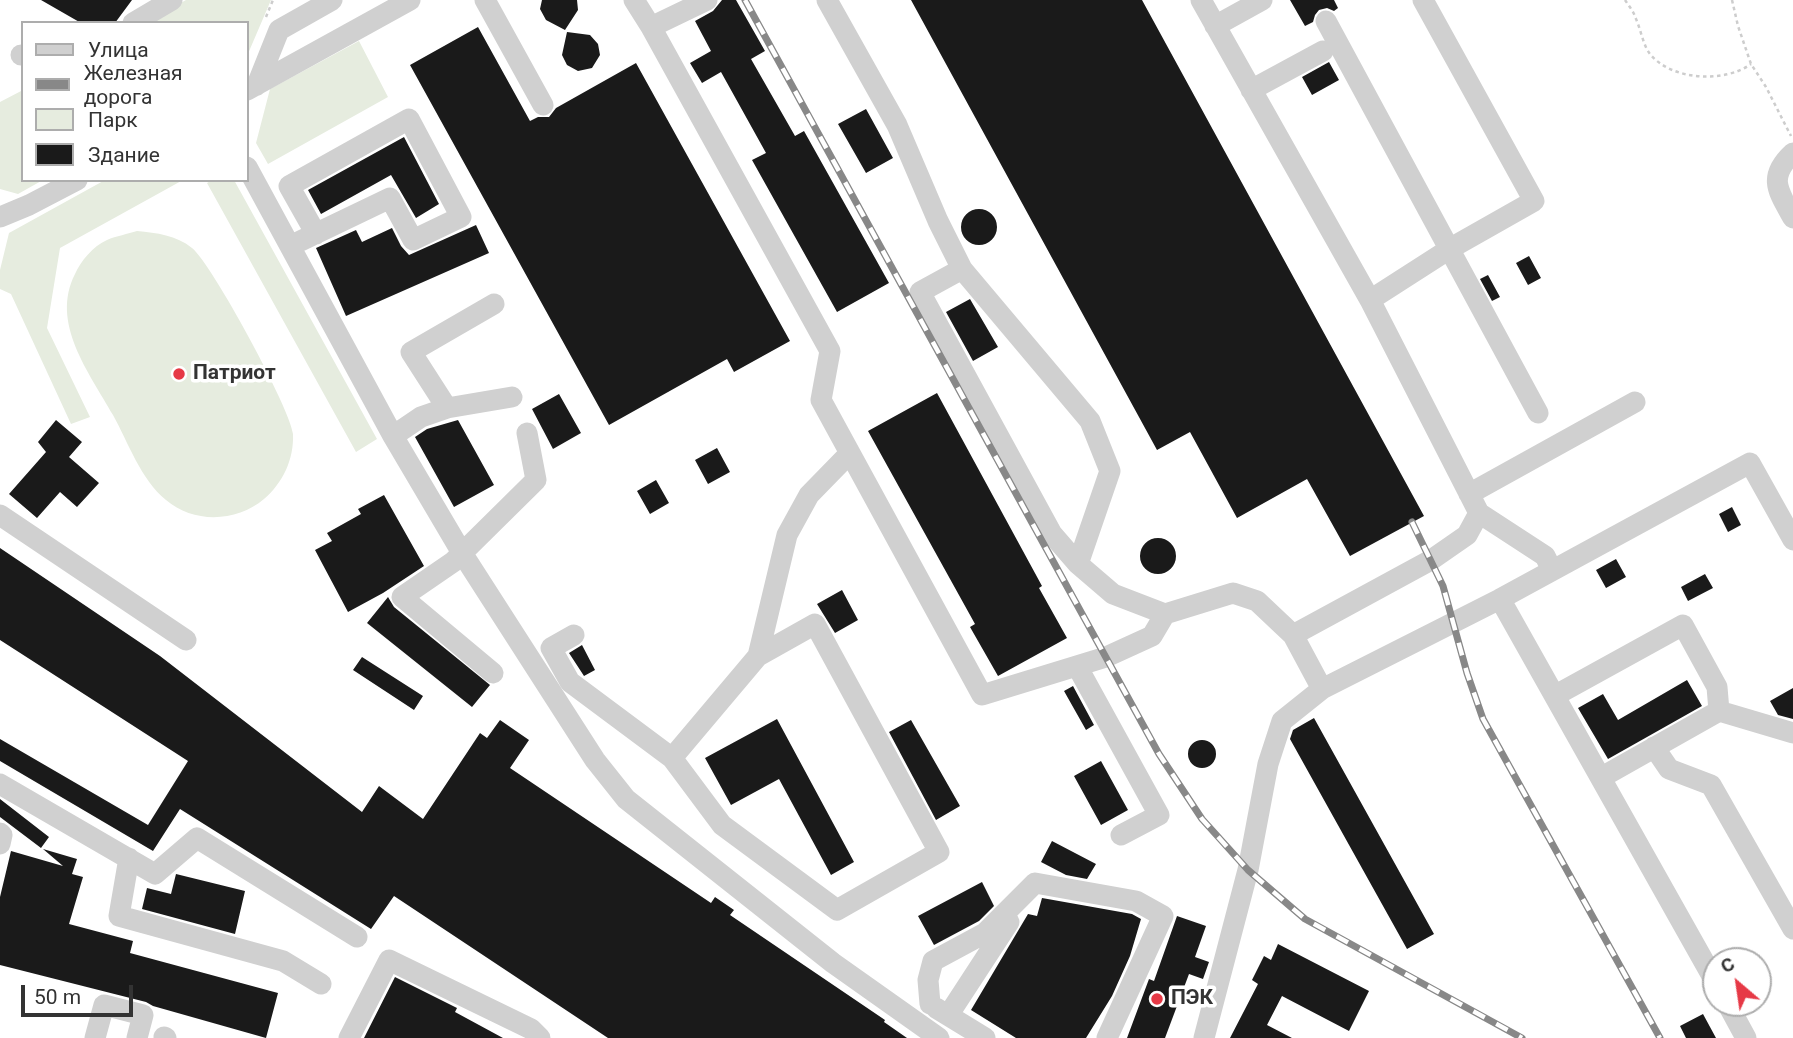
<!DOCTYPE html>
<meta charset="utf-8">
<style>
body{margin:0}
#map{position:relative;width:1793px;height:1038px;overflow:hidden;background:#fff;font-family:Roboto,sans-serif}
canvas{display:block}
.legend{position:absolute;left:21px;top:21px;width:228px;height:161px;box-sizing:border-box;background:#fff;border:2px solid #adadad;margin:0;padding:9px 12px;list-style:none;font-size:21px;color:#333}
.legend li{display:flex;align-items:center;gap:14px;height:35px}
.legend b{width:35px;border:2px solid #adadad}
.north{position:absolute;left:1702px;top:947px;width:70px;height:70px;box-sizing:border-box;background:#fff;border:2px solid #adadad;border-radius:50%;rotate:331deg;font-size:19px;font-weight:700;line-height:28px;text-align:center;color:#333}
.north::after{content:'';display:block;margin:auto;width:24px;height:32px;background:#e63946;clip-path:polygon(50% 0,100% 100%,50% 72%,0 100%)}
.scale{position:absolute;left:21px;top:985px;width:112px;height:32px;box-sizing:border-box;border:4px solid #333;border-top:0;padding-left:9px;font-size:21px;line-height:24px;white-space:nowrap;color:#333;-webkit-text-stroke:5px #fff;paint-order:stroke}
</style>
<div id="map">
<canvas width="1793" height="1038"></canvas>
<ul class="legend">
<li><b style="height:9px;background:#d0d0d0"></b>Улица</li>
<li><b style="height:9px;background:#888"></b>Железная дорога</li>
<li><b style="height:19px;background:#e6ecdf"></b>Парк</li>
<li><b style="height:19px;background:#1a1a1a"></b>Здание</li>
</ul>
<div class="north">С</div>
<div class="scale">50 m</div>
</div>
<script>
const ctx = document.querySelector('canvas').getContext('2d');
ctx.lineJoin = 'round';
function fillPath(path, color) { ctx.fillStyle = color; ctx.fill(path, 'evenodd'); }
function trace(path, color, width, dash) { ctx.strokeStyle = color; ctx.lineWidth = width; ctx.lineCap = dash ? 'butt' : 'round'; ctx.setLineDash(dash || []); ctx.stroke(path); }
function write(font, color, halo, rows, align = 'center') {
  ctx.font = font + ' Roboto,sans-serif'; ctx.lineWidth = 7; ctx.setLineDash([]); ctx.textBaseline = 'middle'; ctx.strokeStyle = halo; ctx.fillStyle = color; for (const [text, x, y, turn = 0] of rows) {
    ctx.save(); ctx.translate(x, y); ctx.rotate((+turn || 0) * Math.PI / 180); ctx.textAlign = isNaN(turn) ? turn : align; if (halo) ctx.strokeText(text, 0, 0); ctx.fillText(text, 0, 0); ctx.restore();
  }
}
fillPath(new Path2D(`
 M186,0h85l-24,56v-33h-102z
 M359,41l29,56 -120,67 -12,-21 14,-54z
 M23,90v90h20l-25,14 -18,-5v-87z
 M105,180h78l-123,68 -13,80 43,89 -19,7 -60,-130 -11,-5v-19l9,-37z
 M212,180h22l143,259 -21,13 -149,-269z
 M137,231c20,2 39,4 55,17 20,16 99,162 101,186 1,25 -10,49 -29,65 -27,23 -70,25 -98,1 -25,-20 -38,-58 -53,-85 -24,-43 -63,-92 -38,-141 6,-13 18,-28 32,-34 9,-4 21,-6 30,-9z`), '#e6ecdf');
fillPath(new Path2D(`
 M41,0h91l-17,23h-34z
 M542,0h35l1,10 -13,20 -19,-10 -6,-11z
 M722,0h14l29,51 -14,8 44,77 9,-5 85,152 -52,29 -85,-152 14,-7 -45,-81 -19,11 -12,-20 21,-12 -16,-30 18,-10z
 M911,0h231l282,516 -74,40 -43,-77 -70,39 -47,-86 -33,18z
 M1290,0h44l4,8 -4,3 -7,-3 -8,2 -4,5 -2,7 -8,4z
 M478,27l52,94 8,-4h11l7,-9 80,-45 154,278 -56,31 -7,-13 -118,66 -199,-360z
 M567,32l23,3 8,9 2,11 -8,13 -14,3 -11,-6 -5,-10z
 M1329,62l10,18 -27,15 -10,-18z
 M866,109l27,49 -27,15 -28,-49z
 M404,137l35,67 -23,14 -25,-43 -70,39 -13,-24z
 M961 227a18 18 0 1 1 36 0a18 18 0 1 1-36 0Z
 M476,225l13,28 -143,63 -30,-68 40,-18 6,12 30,-14 9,18 8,9z
 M1529,256l12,22 -13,7 -12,-22z
 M1488,275l12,22 -8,4 -12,-22z
 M970,299l28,48 -25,14 -27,-49z
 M937,393l105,193 -3,2 28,50 -69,38 -28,-49 5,-3 -107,-193z
 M559,394l22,39 -28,16 -21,-40z
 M56,420l26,22 -13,15 30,26 -22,24 -17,-15 -23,26 -28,-24 37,-42 -8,-10z
 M458,420l36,65 -40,22 -39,-70 12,-8z
 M717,448l13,24 -22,12 -13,-24z
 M656,480l13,23 -19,11 -13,-23z
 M384,495l40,71 -41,27 -35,19 -33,-62 17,-9 -5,-8 34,-19 -3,-5z
 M1732,507l9,18 -13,7 -9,-18z
 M1140 556a18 18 0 1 1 36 0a18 18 0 1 1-36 0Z
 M0,548l160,108 202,156 17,-26 44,33 57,-86 7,5 13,-18 29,20 -19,28 201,135 4,-6 19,13 -4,5 155,105 -1,2 23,16h-299l-214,-142 -23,33 -191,-120 -27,42 -153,-90v-22l148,86 40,-64 -188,-121z
 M1616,559l10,18 -20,11 -10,-18z
 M1705,574l8,14 -25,13 -7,-14z
 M842,590l16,30 -23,13 -18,-29z
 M388,597l6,10 96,78 -18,22 -105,-84z
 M582,645l13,25 -11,6 -15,-23z
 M362,657l61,39 -9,14 -61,-40z
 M1687,680l15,26 -94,53 -30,-51 25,-14 15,26z
 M1073,686l21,39 -8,5 -22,-39z
 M1793,688v31l-15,-4 -8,-14z
 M1314,718l120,216 -27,15 -117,-210 3,-9z
 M777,719l77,143 -23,13 -52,-96 -48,26 -26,-47z
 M911,720l49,86 -24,14 -47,-88z
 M1188 754a14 14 0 1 1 28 0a14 14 0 1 1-28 0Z
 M1101,761l27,49 -27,15 -27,-49z
 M0,799l49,38 -8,11 -41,-31z
 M1052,841l44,23 -9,15 -21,-4 -25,-13z
 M43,849l34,10 -5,15 11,3 -14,47 64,17 -3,12 148,40 -12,45 -113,-32 -7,-4 -146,-37v-68l11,-46 52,15z
 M176,874l69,17 -10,43 -93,-25 5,-21 24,6z
 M982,882l12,24 -15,15 -45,24 -16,-29z
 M1042,898l90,16 9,5 -11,37 -18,40 -26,42h-70l-45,-28 57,-96 9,2z
 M1177,916l29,10 -11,31 14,5 -6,17 -14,-5 -24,64h-38l22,-59 5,2z
 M1278,944l91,47 -20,40 -67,-35 -15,29 25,13h-62l28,-54 -6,-4 12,-24 7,4z
 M395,977l62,31 -2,4 48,26h-139z
 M1703,1014l13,24h-30l-6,-12z`), '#1a1a1a');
trace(new Path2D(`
 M1625,0c4,6 9,12 11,19 5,11 7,26 14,35 22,27 75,29 101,10
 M1732,0l6,26 13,38 15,23 25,49
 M266,17l7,-17`), '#cdcdcd', 2.5, [3.5, 3.5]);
trace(new Path2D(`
 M485,0l58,105
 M634,0l17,27 179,324 -9,49 161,295 124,-38 46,-21 13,-22
 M827,0l70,125 41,96 24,48 128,152 20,50 -32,93
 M1201,0l169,300 109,213 66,43 7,14
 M1326,21l212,392
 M133,23l39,-23
 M1215,26l47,-26
 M651,27l56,-27
 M21,55h2
 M257,85l22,-55 53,-30
 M247,90l163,-90
 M1251,90l72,-39
 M1793,153c-26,24 -15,38 0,65
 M247,167l146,269 69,117 133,207 31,39 207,164 106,75
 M0,217l29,-12 48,-25
 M290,246l100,-48 23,42 48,-23 -52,-98 -120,67 27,48
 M962,269l-42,23 132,242 26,30 35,30 52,20 68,-21 24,8 36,34 29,54
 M1370,300l81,-52 83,-47 -111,-201
 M447,408l-36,-56 83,-48
 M393,436l28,-19 26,-9 65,-11
 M1469,494l166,-92
 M0,515l186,125
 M1500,599l250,-136 43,77
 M574,635l-23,13 19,34 102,76
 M1293,635l138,-75 36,-25 12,-22
 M758,656l-86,102 50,67 115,85 102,-58 -124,-228 -57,32 29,-121 22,-40 40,-41
 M1077,666l82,149 -38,20
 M493,673l-91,-76 51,-35 83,-82 -9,-47
 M1556,695l127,-70 34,62 2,24
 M1654,747l15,22 42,16 82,144
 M1602,777l117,-66 74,22
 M0,784l155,90 42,-36 160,99
 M0,833l2,2 -2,9
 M129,858l-10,58 164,45 38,23
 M1727,1003l19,35
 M930,1004l-2,-24 5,-19 52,-28 50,-50 101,18 27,15 -56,122
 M936,1008l49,30
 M949,1014l60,-92
 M164,1037l2,1
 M95,1038l9,-33 39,10 -6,23
 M349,1038l40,-78 142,69 9,9
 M1204,1038l44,-168 20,-106 14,-43 40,-32 178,-90 216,384`), '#d0d0d0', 21);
const rail = new Path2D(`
 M745,0l414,754 43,65 46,51 57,49 217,119
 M1412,522l31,64 24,87 16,46 177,319`);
trace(rail, '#888', 7);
trace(rail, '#fff', 4.5, [13]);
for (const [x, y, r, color] of [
 [179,374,7,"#e63946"],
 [1157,999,7,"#e63946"]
]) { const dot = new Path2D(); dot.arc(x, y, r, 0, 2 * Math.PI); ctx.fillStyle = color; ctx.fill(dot); trace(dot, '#fff', 2.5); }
write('bold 21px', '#333', '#fff', [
 ["Патриот",193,374],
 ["ПЭК",1171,999]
], 'left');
</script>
